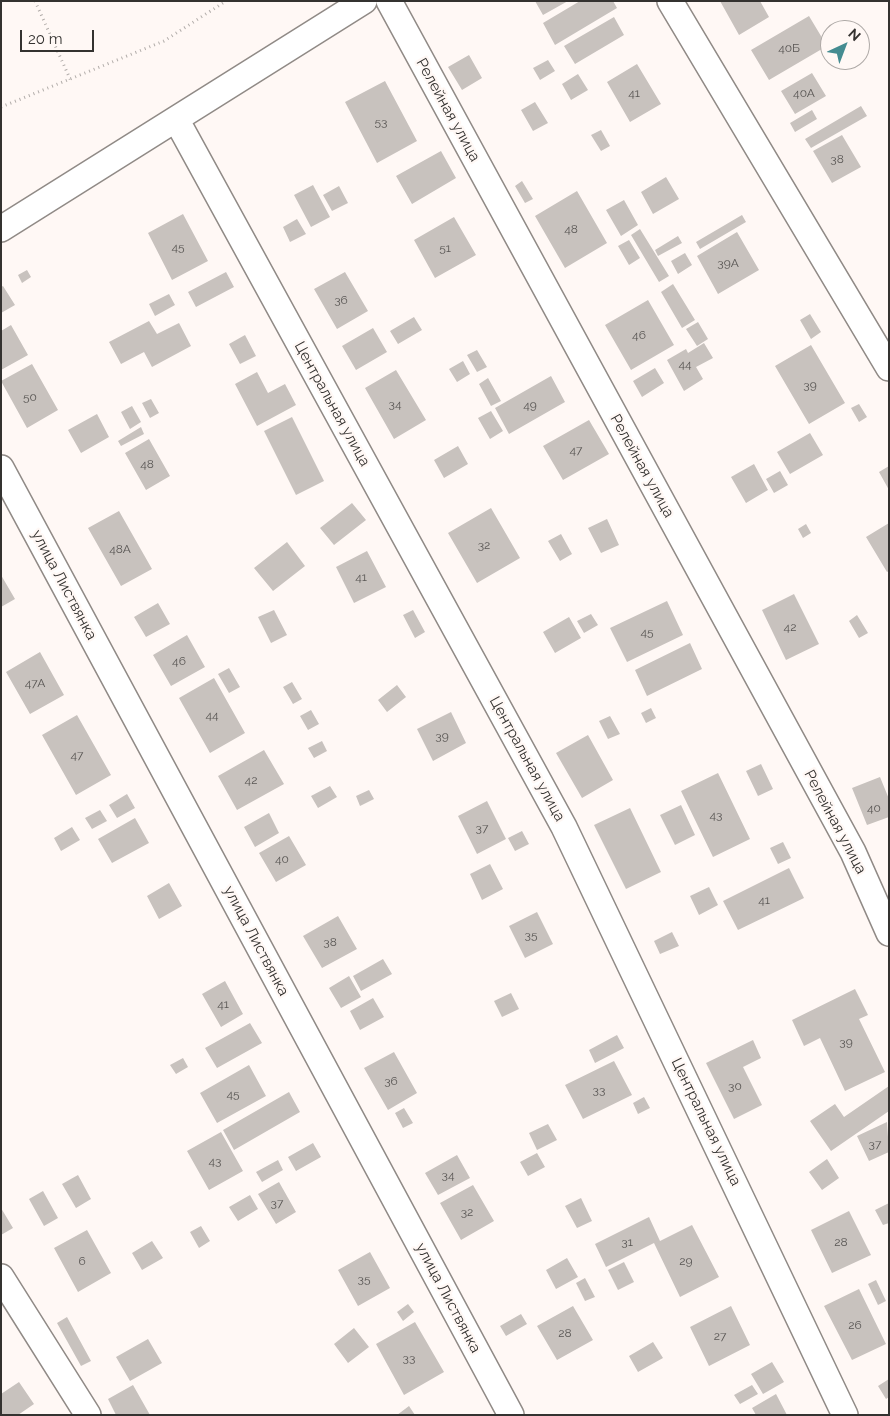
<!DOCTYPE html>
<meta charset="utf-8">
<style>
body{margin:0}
#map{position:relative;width:890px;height:1416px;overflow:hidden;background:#fff8f5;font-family:Raleway,sans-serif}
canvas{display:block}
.frame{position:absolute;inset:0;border:2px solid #343230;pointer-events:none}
.north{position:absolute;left:820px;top:20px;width:50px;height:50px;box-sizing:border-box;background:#fff8f5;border:1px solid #aea9a6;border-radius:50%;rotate:43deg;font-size:14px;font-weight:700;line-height:20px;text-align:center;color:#343230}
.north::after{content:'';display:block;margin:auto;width:18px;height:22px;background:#448c91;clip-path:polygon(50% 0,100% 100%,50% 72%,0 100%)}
.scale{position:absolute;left:20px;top:30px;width:74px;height:22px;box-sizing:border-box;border:2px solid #343230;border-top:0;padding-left:6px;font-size:15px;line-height:18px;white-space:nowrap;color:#343230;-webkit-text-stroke:4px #fff8f5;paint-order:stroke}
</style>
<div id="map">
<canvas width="890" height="1416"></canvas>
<div class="frame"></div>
<div class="north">N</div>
<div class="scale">20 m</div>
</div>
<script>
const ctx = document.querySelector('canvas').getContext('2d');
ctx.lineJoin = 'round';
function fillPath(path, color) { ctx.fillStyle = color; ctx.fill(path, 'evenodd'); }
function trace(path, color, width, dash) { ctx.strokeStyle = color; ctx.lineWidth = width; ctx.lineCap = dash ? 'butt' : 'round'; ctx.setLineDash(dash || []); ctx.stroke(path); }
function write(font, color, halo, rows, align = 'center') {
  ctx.font = font + ' Raleway,sans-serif'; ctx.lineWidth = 4.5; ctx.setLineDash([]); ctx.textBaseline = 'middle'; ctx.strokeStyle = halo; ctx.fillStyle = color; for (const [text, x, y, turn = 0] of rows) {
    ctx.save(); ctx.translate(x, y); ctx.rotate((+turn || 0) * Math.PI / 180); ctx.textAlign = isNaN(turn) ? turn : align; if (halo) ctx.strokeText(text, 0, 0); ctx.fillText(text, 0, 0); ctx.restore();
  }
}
fillPath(new Path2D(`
 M535,1h33l-25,14z
 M580,1h33l4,7 -62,37 -12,-22z
 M720,1h40l9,16 -30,18z
 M809,16l18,30 -58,34 -18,-30z
 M614,17l10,18 -49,29 -11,-18z
 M469,55l13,23 -20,12 -14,-23z
 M548,60l7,11 -15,9 -7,-12z
 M637,64l24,40 -31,18 -23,-40z
 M812,73l14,23 -31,18 -14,-23z
 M578,74l10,16 -17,10 -9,-16z
 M385,81l32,60 -40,22 -32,-61z
 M535,102l13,21 -15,8 -12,-21z
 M861,106l6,10 -56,32 -6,-9z
 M812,110l5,9 -22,13 -5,-9z
 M601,130l9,16 -9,5 -10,-16z
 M842,135l19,32 -29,16 -19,-32z
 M441,151l15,27 -44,26 -16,-28z
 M666,177l13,22 -26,15 -12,-22z
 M522,181l11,18 -8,4 -10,-17z
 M313,185l17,32 -19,10 -17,-32z
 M339,186l9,17 -16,8 -9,-16z
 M577,191l30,52 -42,25 -30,-52z
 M624,200l14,25 -17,11 -15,-26z
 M183,214l25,47 -36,19 -24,-47z
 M742,215l4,7 -46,27 -4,-7z
 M454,217l22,38 -41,23 -21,-38z
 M297,219l9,15 -16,8 -7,-15z
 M640,229l29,47 -10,6 -28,-47z
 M737,232l22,38 -41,24 -21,-38z
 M678,236l4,7 -24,13 -3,-6z
 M629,240l11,18 -11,7 -11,-19z
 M685,253l7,12 -14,9 -7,-13z
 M27,270l4,7 -9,6 -4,-8z
 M226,272l8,15 -38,20 -8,-15z
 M345,272l23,39 -31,18 -23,-40z
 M673,284l22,36 -13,8 -21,-36z
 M3,286l12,19 -14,8v-26z
 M169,294l6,11 -20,11 -6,-12z
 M648,300l26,45 -43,25 -26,-45z
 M810,314l11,18 -10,7 -11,-19z
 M414,317l8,13 -24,14 -8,-13z
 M149,321l8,13 22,-11 12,23 -39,21 -8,-15 -23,12 -12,-22z
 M698,322l10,17 -11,7 -11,-17z
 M11,325l17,30 -27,15v-39z
 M373,328l14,24 -31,18 -14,-24z
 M245,335l11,21 -16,8 -11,-20z
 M704,343l9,15 -17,9 7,12 -19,12 -17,-31 19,-11 2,4z
 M811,345l34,58 -36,21 -34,-58z
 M477,350l10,17 -10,5 -10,-17z
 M463,361l7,13 -13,8 -8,-13z
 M32,364l26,46 -31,18 -26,-47z
 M655,368l9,15 -22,14 -9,-16z
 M396,370l30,50 -32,19 -29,-51z
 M257,372l11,21 17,-9 11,21 -39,21 -22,-42z
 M551,376l14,26 -56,32 -14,-26z
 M488,378l13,23 -10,5 -12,-22z
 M151,399l8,14 -9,5 -8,-15z
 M859,404l8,13 -8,5 -8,-14z
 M132,406l9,16 -11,7 -9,-17z
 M491,411l12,20 -13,8 -12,-21z
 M97,414l12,23 -28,16 -13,-23z
 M292,417l32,64 -28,14 -32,-64z
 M589,420l20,34 -46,26 -20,-34z
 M141,427l3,7 -23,12 -3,-5z
 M810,433l13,22 -33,19 -13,-22z
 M149,439l21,37 -24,14 -21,-37z
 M458,446l10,18 -24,14 -10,-18z
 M754,464l14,26 -22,13 -15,-26z
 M889,466v24l-10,-18z
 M780,471l8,14 -14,8 -8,-14z
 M352,503l14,17 -32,25 -14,-17z
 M491,508l29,50 -43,25 -29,-50z
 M119,511l33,58 -31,17 -33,-58z
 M607,519l12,26 -18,8 -13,-25z
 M889,523v48l-2,1 -21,-35z
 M806,524l5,9 -8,5 -5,-9z
 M561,534l11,20 -12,7 -12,-20z
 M287,542l18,24 -32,25 -19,-23z
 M367,551l19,36 -32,16 -18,-36z
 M1,575l14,24 -14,8z
 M794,594l25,50 -33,16 -24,-50z
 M667,601l16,34 -56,27 -17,-34z
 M158,603l12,21 -24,13 -12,-20z
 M274,610l13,25 -16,8 -13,-26z
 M413,610l12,22 -10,6 -12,-23z
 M591,614l7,11 -14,8 -7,-12z
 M857,615l11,18 -9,5 -10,-17z
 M569,617l12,21 -26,15 -12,-21z
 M187,635l18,32 -34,19 -18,-31z
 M690,643l12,26 -55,27 -12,-26z
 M40,652l24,43 -34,19 -24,-42z
 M229,668l11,19 -11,6 -11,-19z
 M214,678l31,55 -35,20 -31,-55z
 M292,682l10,17 -9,5 -10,-17z
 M397,685l9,12 -19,15 -9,-12z
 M651,708l5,10 -10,5 -5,-10z
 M311,710l8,14 -11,6 -8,-14z
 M451,712l15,31 -33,18 -16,-32z
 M77,715l34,60 -35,20 -34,-60z
 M610,716l10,18 -12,5 -9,-18z
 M588,735l25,45 -31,18 -26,-45z
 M322,741l5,10 -13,7 -6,-10z
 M264,750l20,34 -47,26 -19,-34z
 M761,764l12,25 -15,7 -12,-25z
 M718,773l32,66 -37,18 -32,-66z
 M880,777l9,22v18l-22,8 -15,-37z
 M330,786l7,11 -19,11 -7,-12z
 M369,790l5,9 -14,7 -4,-10z
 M127,794l8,14 -18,10 -8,-13z
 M487,801l19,38 -29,15 -19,-38z
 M681,805l14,30 -20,10 -15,-30z
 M630,808l31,64 -35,17 -32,-64z
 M100,810l7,11 -15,8 -7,-11z
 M269,813l10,20 -24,14 -11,-20z
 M135,818l14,25 -37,20 -14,-24z
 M72,827l8,13 -19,11 -7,-13z
 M522,831l7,13 -14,7 -7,-13z
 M289,836l17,29 -30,17 -17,-29z
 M783,842l8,16 -13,6 -8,-16z
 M490,864l13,25 -21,11 -12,-26z
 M789,868l15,30 -66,32 -15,-29z
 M169,883l13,23 -23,13 -12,-23z
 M709,887l9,18 -19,10 -9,-19z
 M537,912l16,32 -28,14 -16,-32z
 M338,916l19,33 -35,19 -19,-32z
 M672,932l7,14 -19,8 -6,-13z
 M383,959l9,15 -31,17 -8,-15z
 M349,976l12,21 -20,11 -12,-20z
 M225,981l18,33 -22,13 -19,-33z
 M855,989l13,26 -9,4 26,53 -40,19 -25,-53 -16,8 -12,-26z
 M511,993l8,16 -17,8 -8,-16z
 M373,998l11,19 -24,13 -10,-19z
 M250,1023l12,20 -45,25 -12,-20z
 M617,1035l7,13 -29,15 -6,-13z
 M753,1040l8,18 -18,9 19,38 -28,14 -28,-56z
 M394,1052l23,41 -29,17 -24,-42z
 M183,1058l5,9 -12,7 -6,-9z
 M614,1061l18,34 -49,24 -18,-34z
 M249,1065l17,31 -49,27 -17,-30z
 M889,1086v25l-58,40 -21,-30 25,-17 9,13z
 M289,1092l11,20 -66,38 -11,-20z
 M644,1097l6,11 -12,6 -5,-11z
 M404,1108l9,15 -10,5 -8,-15z
 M887,1122l2,30 -20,9 -12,-25z
 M548,1124l9,16 -20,10 -8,-17z
 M221,1132l22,39 -34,19 -22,-39z
 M313,1143l8,14 -25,14 -8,-14z
 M537,1153l8,14 -17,9 -8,-14z
 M457,1155l13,23 -32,17 -13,-22z
 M827,1159l12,19 -17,12 -13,-18z
 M278,1160l5,10 -21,12 -6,-10z
 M78,1175l13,24 -15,9 -14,-24z
 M279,1182l17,30 -20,12 -18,-30z
 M473,1185l21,36 -33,19 -21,-37z
 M43,1191l15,27 -14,8 -15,-27z
 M250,1195l8,14 -20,12 -9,-14z
 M581,1198l11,23 -15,7 -12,-22z
 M889,1203v20l-6,2 -8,-15z
 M1,1208l12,20 -12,7z
 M849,1211l22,44 -39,18 -21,-43z
 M649,1217l11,24 32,-16 27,52 -39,20 -26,-54 -48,24 -11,-23z
 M201,1226l9,15 -11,7 -9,-16z
 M87,1230l24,43 -33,19 -24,-44z
 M152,1241l11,17 -21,12 -10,-17z
 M370,1252l20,36 -32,18 -20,-36z
 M567,1258l11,19 -22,12 -10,-19z
 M624,1262l10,20 -16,8 -10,-20z
 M585,1278l10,19 -10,4 -9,-18z
 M876,1280l10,21 -8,4 -10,-21z
 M859,1289l27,55 -34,16 -28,-54z
 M408,1304l6,8 -11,9 -6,-9z
 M573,1306l20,34 -36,20 -20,-34z
 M731,1306l19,39 -41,21 -19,-39z
 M521,1314l6,10 -21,12 -6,-10z
 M67,1317l24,44 -10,5 -24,-43z
 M415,1322l29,50 -40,23 -28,-51z
 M354,1328l15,19 -21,16 -14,-19z
 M148,1339l14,24 -32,18 -14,-24z
 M653,1342l10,16 -25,14 -9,-16z
 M772,1362l12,20 -21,12 -12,-20z
 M889,1379v18l-3,2 -8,-13z
 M19,1382l15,22 -16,11h-17v-21z
 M133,1385l17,30h-34l-8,-16z
 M752,1385l6,9 -18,10 -6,-9z
 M776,1394l11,21h-31l-4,-7z
 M409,1406l6,9h-18z`), '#c8c2be');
const minor = new Path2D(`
 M389,1l464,851 36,81
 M670,1l219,367
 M176,119l388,708 281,588
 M1,229l363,-228
 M1,468l510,947
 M1,1277l87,138`);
trace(minor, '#908a86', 28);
trace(new Path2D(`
 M35,1l36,80
 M1,107l163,-66 62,-40`), '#b2adaa', 3, [1, 4]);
trace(minor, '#fff', 25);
write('12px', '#595654', null, [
 ["40Б",789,48],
 ["41",634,93],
 ["40А",804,93],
 ["53",381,122],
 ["38",837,159],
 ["48",571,229],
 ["45",178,247],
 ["51",445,248],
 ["39А",728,263],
 ["36",341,300],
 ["46",639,335],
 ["44",685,364],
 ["39",810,385],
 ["50",30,397],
 ["34",395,404],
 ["49",530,405],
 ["47",576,450],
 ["48",147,464],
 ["32",484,545],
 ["48А",120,549],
 ["41",361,577],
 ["42",790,627],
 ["45",647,632],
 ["46",179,661],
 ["47А",35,683],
 ["44",212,715],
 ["39",442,736],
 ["47",77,755],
 ["42",251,780],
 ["40",874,808],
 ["43",716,815],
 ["37",482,828],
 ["40",282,859],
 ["41",764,900],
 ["35",531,935],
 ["38",330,942],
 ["41",223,1004],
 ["39",846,1042],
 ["36",391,1081],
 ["30",735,1086],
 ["33",599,1090],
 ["45",233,1094],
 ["37",875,1144],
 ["43",215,1161],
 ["34",448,1175],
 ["37",277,1203],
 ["32",467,1212],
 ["31",627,1242],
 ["28",841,1242],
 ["6",82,1261],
 ["29",686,1261],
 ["35",364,1279],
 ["26",855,1325],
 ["28",565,1333],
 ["27",720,1336],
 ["33",409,1358]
]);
write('15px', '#343230', '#fff8f5', [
 ["Релейная улица",448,110,61],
 ["Центральная улица",332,404,61],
 ["Релейная улица",642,466,61],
 ["улица Листвянка",64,585,62],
 ["Центральная улица",527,759,61],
 ["Релейная улица",835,822,62],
 ["улица Листвянка",256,941,62],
 ["Центральная улица",706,1122,64],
 ["улица Листвянка",448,1298,62]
]);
</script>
